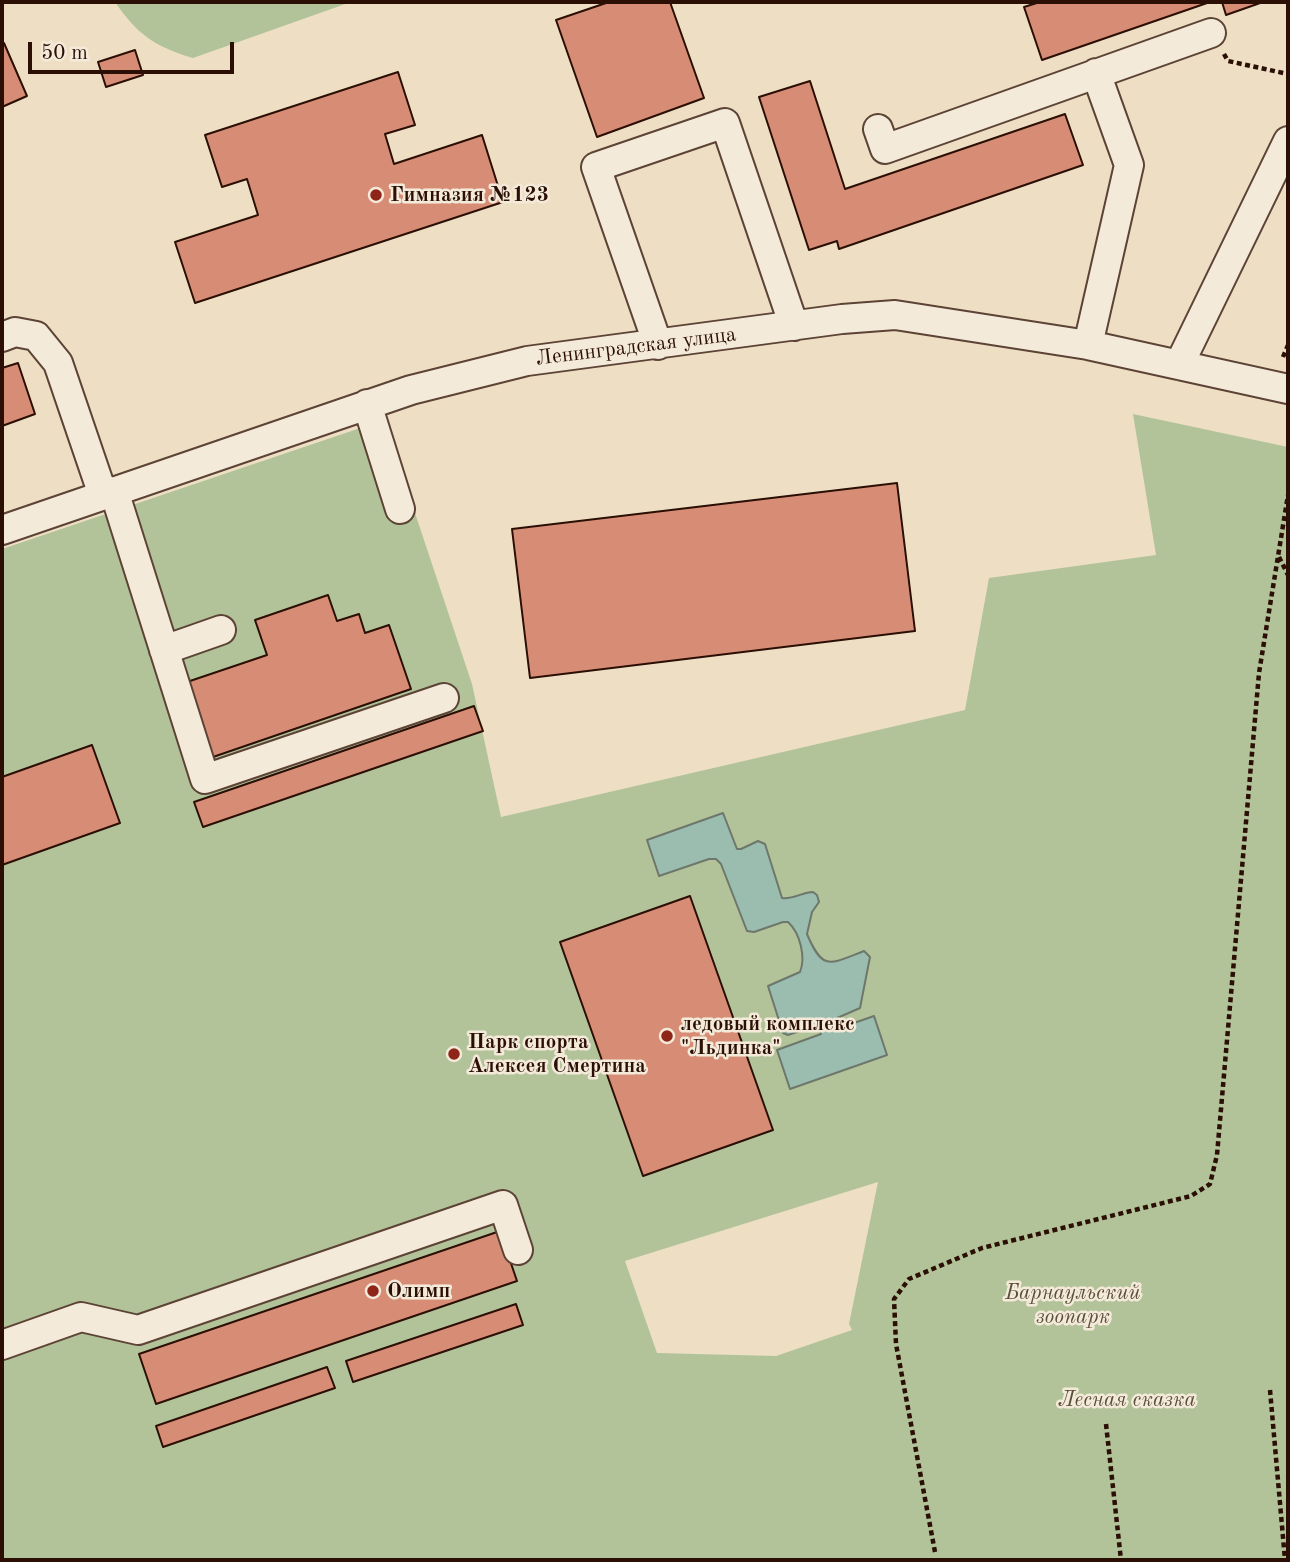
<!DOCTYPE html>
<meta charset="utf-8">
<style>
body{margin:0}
#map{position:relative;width:1290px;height:1562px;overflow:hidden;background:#eedfc4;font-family:"Old Standard TT",serif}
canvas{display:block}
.frame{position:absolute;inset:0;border:4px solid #2b0f05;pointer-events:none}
.scale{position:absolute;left:28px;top:42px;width:206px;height:32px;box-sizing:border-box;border:4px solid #2b0f05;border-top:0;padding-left:9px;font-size:21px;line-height:24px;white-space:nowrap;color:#2b0f05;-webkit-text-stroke:5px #f4ead9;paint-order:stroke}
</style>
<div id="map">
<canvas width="1290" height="1562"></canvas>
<div class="frame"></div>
<div class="scale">50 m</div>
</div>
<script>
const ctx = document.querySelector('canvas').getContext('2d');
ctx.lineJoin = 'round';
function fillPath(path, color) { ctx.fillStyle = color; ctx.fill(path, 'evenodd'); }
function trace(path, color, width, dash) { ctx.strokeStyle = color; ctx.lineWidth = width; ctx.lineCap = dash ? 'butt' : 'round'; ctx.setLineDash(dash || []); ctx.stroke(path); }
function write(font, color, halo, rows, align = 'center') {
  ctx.font = font + ' "Old Standard TT",serif'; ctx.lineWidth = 5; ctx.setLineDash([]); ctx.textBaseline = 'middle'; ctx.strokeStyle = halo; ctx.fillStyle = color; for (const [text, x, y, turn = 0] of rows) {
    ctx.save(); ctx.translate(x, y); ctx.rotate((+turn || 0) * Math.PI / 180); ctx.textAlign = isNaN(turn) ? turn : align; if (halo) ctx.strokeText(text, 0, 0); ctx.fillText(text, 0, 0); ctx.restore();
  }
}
fillPath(new Path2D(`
 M115,2h236l-158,56c-38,-11 -56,-24 -78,-56z
 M1133,414l155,33v1113h-1286v-1011l382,-129 88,264 29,133 464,-107 24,-132 167,-23zM878,1182l-29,142 3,6 -76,26 -119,-3 -32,-92z`), '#b2c399');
const water = new Path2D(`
 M723,813l14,36h4l17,-8 7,3 17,54c10,2 21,-6 31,-6l4,3 2,7 -7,10 -5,22c16,38 23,30 57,17l6,6 -10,51 -32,14 3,9 43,-15 13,39 -97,34 -13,-39 44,-16 -4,-9 -29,10 -5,-2 -15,-47 32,-14c6,-15 0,-39 -12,-50h-5l-29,10 -7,-1 -26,-67 -5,-5h-7l-50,17 -12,-36z`);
fillPath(water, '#9abdaf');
trace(water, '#6e776b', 2);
const building = new Path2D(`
 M609,2h61l34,96 -107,39 -41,-117z
 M1040,2h170l-168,58 -18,-53z
 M1222,2h41l-37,13z
 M4,43l23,53 -25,11v-63z
 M135,50l8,25 -37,12 -8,-25z
 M398,72l17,53 -30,9 9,30 88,-29 21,67 -308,101 -20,-61 83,-27 -11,-36 -25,8 -17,-52z
 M810,81l35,108 220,-75 18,51 -244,84 -2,-8 -28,9 -50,-153z
 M18,363l17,51 -33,12v-58z
 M897,483l18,148 -385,47 -18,-149z
 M328,595l9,26 22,-7 6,19 24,-8 22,64 -198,68 -26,-75 80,-27 -12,-35z
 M474,706l9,25 -280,96 -9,-25z
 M92,745l28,78 -118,42v-88z
 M690,896l83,234 -130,46 -83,-234z
 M500,1231l17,50 -361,123 -17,-50z
 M516,1304l7,21 -170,57 -7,-21z
 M327,1367l8,21 -172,59 -7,-21z`);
fillPath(building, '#d78d75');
trace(building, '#2b0f05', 2);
const minor = new Path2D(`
 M878,129l7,20 326,-116
 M2,337l13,-5 21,4 22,27 45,132
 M658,345l-62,-178 129,-44 69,203
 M1088,345l41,-180 -33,-92
 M1179,365l109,-224
 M367,404l33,105
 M114,491l91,288 239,-81
 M2,530l409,-140 116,-29 315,-42 53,-4 193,30 200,44
 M164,650l57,-20
 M2,1345l79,-28 57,13 365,-125 15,45`);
trace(minor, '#5c4335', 32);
trace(new Path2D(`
 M1224,54l4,7 60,13
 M1283,357l5,-12
 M1279,557l9,18
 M1270,1390l15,170
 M1106,1424l15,136
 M935,1552l-39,-208 -2,-45 15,-20 73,-31 209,-52 19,-12 7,-29 42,-482 29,-178`), '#2b0f05', 4.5, [5, 3.5]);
trace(minor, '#f4ead9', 28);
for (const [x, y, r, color] of [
 [376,195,7,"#8f2418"],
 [667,1036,7,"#8f2418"],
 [454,1054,7,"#8f2418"],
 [373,1291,7,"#8f2418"]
]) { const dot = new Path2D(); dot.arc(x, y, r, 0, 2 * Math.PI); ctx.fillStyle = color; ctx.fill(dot); trace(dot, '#f4ead9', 2.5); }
write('bold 21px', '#2b0f05', '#f4ead9', [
 ["Гимназия №123",390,195],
 ["ледовый комплекс",681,1024],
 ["\"Льдинка\"",681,1048],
 ["Парк спорта",468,1042],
 ["Алексея Смертина",468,1066],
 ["Олимп",387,1291]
], 'left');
write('21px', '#2b0f05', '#f4ead9', [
 ["Ленинградская улица",636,347,-7]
]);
write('italic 21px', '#5a4e39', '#f4ead9', [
 ["Барнаульский",1073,1293],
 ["зоопарк",1073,1317],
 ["Лесная сказка",1127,1400]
]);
</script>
